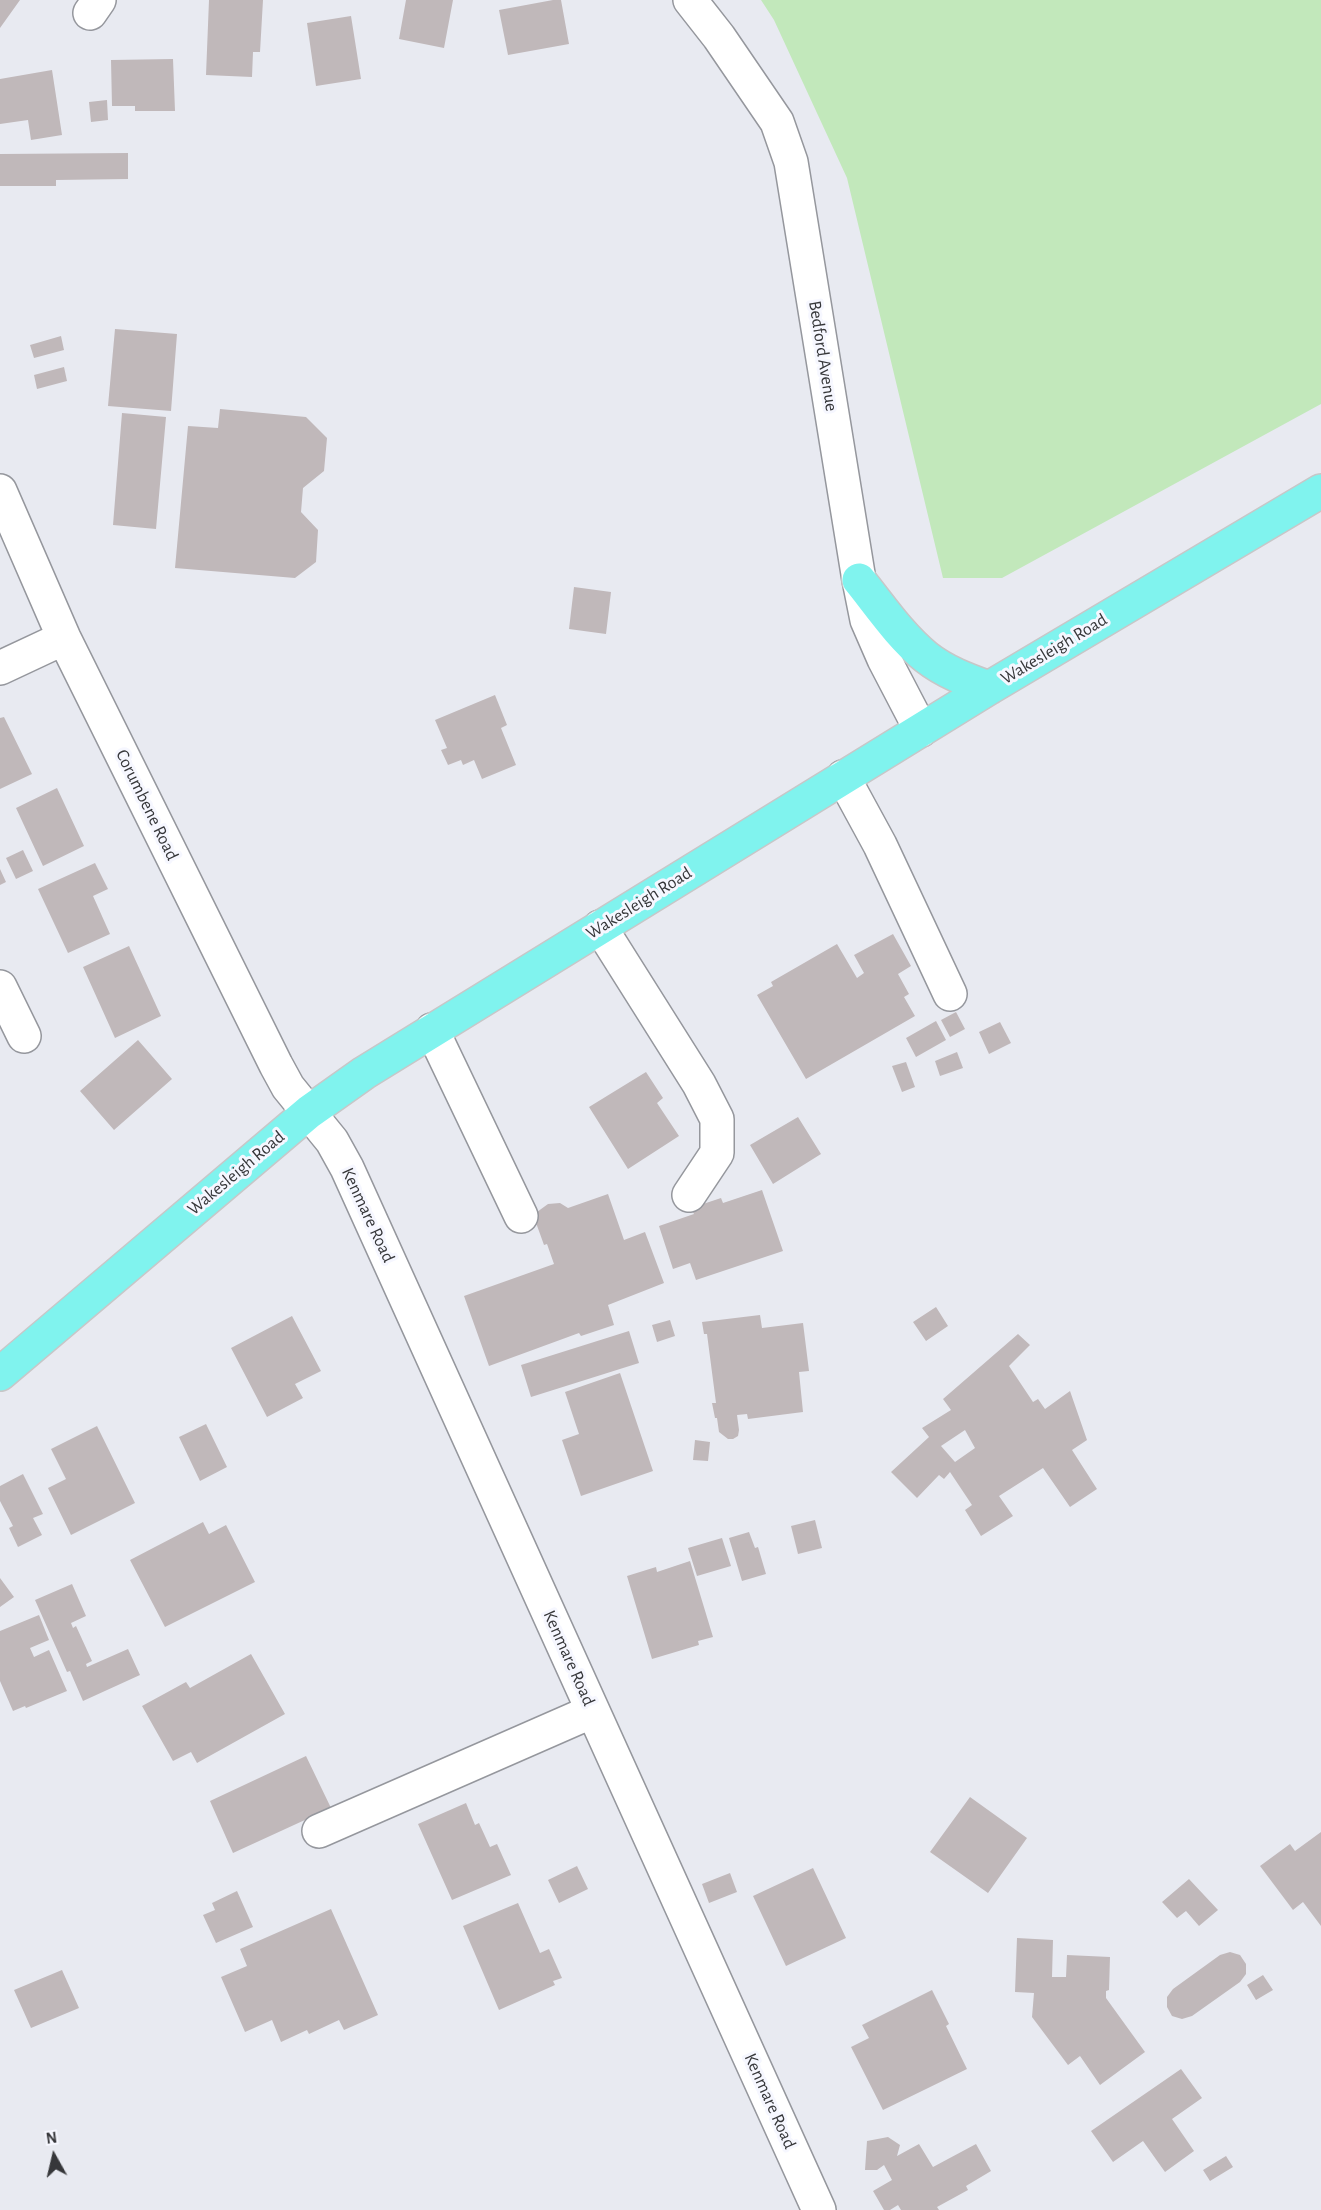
<!DOCTYPE html>
<style>
body{margin:0}
#map{position:relative;width:1321px;height:2210px;overflow:hidden;background:#e8eaf1;font-family:"Alegreya Sans",sans-serif}
canvas{display:block}
.north{position:absolute;left:24px;top:2126px;width:60px;height:60px;-webkit-text-stroke:4px #f6f7ff;paint-order:stroke;rotate:352deg;font-size:16px;font-weight:700;line-height:24px;text-align:center;color:#36373a}
.north::after{content:'';display:block;margin:auto;width:21px;height:27px;background:#36373a;clip-path:polygon(50% 0,100% 100%,50% 72%,0 100%)}
</style>
<div id="map">
<canvas width="1321" height="2210"></canvas>
<div class="north">N</div>
</div>
<script>
const ctx = document.querySelector('canvas').getContext('2d');
ctx.lineJoin = 'round';
function fillPath(path, color) { ctx.fillStyle = color; ctx.fill(path, 'evenodd'); }
function trace(path, color, width, dash) { ctx.strokeStyle = color; ctx.lineWidth = width; ctx.lineCap = dash ? 'butt' : 'round'; ctx.setLineDash(dash || []); ctx.stroke(path); }
function write(font, color, halo, rows, align = 'center') {
  ctx.font = font + ' "Alegreya Sans",sans-serif'; ctx.lineWidth = 6; ctx.setLineDash([]); ctx.textBaseline = 'middle'; ctx.strokeStyle = halo; ctx.fillStyle = color; for (const [text, x, y, turn = 0] of rows) {
    ctx.save(); ctx.translate(x, y); ctx.rotate((+turn || 0) * Math.PI / 180); ctx.textAlign = isNaN(turn) ? turn : align; if (halo) ctx.strokeText(text, 0, 0); ctx.fillText(text, 0, 0); ctx.restore();
  }
}
fillPath(new Path2D(`
 M761,0h560v404l-319,174h-59l-96,-400 -73,-158z`), '#c2e8bb');
fillPath(new Path2D(`
 M0,0h20l-20,28z
 M209,0h54l-3,52h-7l-1,25 -46,-2z
 M406,0h47l-9,48 -45,-9z
 M553,0h8l8,44 -61,11 -9,-45z
 M351,16l10,63 -45,7 -9,-63z
 M173,59l2,52h-40v-5h-23l-1,-46z
 M52,70l10,65 -31,5 -3,-20 -28,4v-45z
 M107,100l1,20 -17,2 -2,-20z
 M128,153v26l-72,1v6h-56v-32z
 M115,329l62,5 -6,77 -63,-5z
 M61,336l3,14 -30,8 -4,-13z
 M64,367l3,14 -30,8 -3,-14z
 M220,409l86,8 21,21 -3,33 -21,17 -2,24 17,18 -2,32 -21,16 -120,-10 13,-142 30,2z
 M122,413l44,4 -10,112 -43,-4z
 M574,587l37,5 -5,42 -37,-5z
 M495,695l12,30 -6,3 15,37 -34,14 -8,-19 -11,5 -2,-5 -13,5 -7,-15 6,-2 -12,-28z
 M4,717l28,57 -32,15v-71z
 M57,788l27,58 -41,20 -27,-58z
 M23,850l10,21 -17,8 -10,-21z
 M95,863l13,26 -15,7 17,38 -42,19 -30,-64z
 M0,869l6,13 -6,3z
 M893,934l18,32 -13,8 11,20 -5,3 11,19 -109,63 -49,-84 16,-9 -2,-4 66,-38 20,34 7,-5 -10,-18z
 M129,946l32,70 -46,22 -32,-71z
 M956,1012l9,17 -15,8 -9,-17z
 M936,1021l10,19 -30,17 -10,-19z
 M1000,1022l11,21 -22,11 -10,-22z
 M138,1040l34,39 -58,51 -34,-39z
 M957,1052l6,16 -23,8 -5,-15z
 M906,1062l9,25 -13,5 -10,-26z
 M646,1072l17,26 -6,5 22,33 -51,33 -39,-62z
 M798,1117l23,37 -48,30 -23,-39z
 M762,1190l21,61 -87,29 -6,-17 -17,6 -14,-43 35,-12 -3,-6 30,-10 2,5z
 M608,1194l16,46 21,-8 19,51 -56,22 6,20 -33,11 -2,-3 -90,33 -25,-70 90,-32 -7,-20 -3,1 -9,-25 2,-8 11,-8 12,-1 8,5z
 M936,1307l12,19 -22,15 -13,-19z
 M760,1315l2,13 41,-5 6,48 -10,1 4,40 -55,7 -1,-5 -10,1 2,15 -1,6 -5,3h-5l-9,-7 -2,-14h-2l-3,-15h4l-9,-69h-3l-2,-12z
 M292,1316l29,55 -26,13 8,14 -36,19 -36,-69z
 M670,1320l5,16 -18,6 -5,-17z
 M629,1331l10,32 -108,34 -10,-32z
 M1018,1334l12,11 -21,21 24,36 5,-3 7,10 25,-18 17,49 -15,10 25,39 -27,18 -27,-39 -44,28 14,20 -32,20 -16,-26 7,-5 -22,-33 -6,7 -5,-4 -22,23 -26,-26 38,-35 -7,-9 29,-18 -8,-11zM965,1430l10,18 -20,14 -14,-16z
 M620,1373l33,98 -72,25 -19,-56 17,-6 -14,-42z
 M206,1424l21,43 -27,14 -21,-44z
 M97,1426l38,77 -64,32 -23,-47 18,-9 -15,-30z
 M695,1440l15,2 -2,19 -15,-1z
 M23,1474l20,40 -10,4 9,17 -24,12 -9,-19 4,-2 -13,-25v-15z
 M815,1520l7,28 -24,6 -7,-28z
 M203,1522l6,12 17,-9 29,57 -90,45 -35,-67z
 M749,1532l6,16 3,-1 8,27 -24,7 -13,-43z
 M722,1538l9,28 -34,10 -9,-28z
 M690,1561l23,76 -15,4 1,4 -47,14 -25,-83 29,-9 1,5z
 M0,1578l14,19 -14,10z
 M72,1584l14,32 -15,7 2,5 3,-2 16,35 -6,3 1,3 41,-18 12,26 -57,26 -13,-30 -3,1 -32,-72z
 M39,1615l10,25 -19,8 4,9 15,-7 18,41 -41,17 -1,-2 -12,5 -13,-30v-50z
 M251,1654l34,60 -88,49 -6,-11 -18,9 -31,-55 44,-24 4,6z
 M306,1756l25,52 -98,45 -23,-52z
 M970,1797l57,41 -39,55 -58,-41z
 M466,1803l9,22 4,-2 11,24 7,-3 14,31 -59,25 -34,-76z
 M1321,1832v94l-18,-24 -10,8 -33,-44 30,-22 5,7z
 M577,1866l11,23 -29,14 -11,-23z
 M813,1868l33,70 -60,28 -33,-70z
 M730,1873l7,19 -28,11 -7,-19z
 M1189,1879l29,31 -19,16 -13,-15 -9,7 -15,-16z
 M237,1891l16,36 -37,16 -13,-28 12,-5 -3,-7z
 M518,1903l22,50 9,-4 13,29 -9,3 2,4 -56,25 -36,-84z
 M331,1909l47,106 -34,15 -5,-10 -30,14 -2,-4 -26,12 -9,-22 -27,12 -24,-55 26,-11 -7,-17z
 M1017,1938l36,2 -1,37h14l1,-22 43,2 -1,33 -3,1v7l39,54 -45,33 -20,-29 -12,9 -36,-48 2,-24 -19,-1z
 M1230,1952l10,3 6,9v10l-6,8 -48,34 -10,3 -10,-3 -5,-9v-10l6,-8 47,-34z
 M62,1970l17,38 -48,20 -17,-38z
 M1263,1975l10,15 -17,10 -9,-15z
 M932,1990l17,34 -3,2 21,43 -84,41 -32,-63 18,-9 -7,-13z
 M1181,2069l21,29 -30,21 22,32 -29,21 -22,-31 -30,21 -22,-31z
 M888,2137l12,8 -3,11 22,-12 14,23 43,-23 15,27 -25,15 2,4 -31,17 2,3h-38l-3,-5 -8,5h-6l-11,-19 19,-11 -8,-15 -7,5h-12l2,-29z
 M1226,2156l7,11 -23,14 -7,-11z`), '#c0b8ba');
const minor = new Path2D(`
 M690,0l29,37 58,85 14,40 68,418 8,40 17,39 37,71
 M90,13l9,-13
 M0,491l64,147 212,427 12,22 44,54 15,27 472,1042
 M0,668l64,-30
 M843,777l37,68 70,149
 M600,927l99,157 18,35v34l-28,42
 M0,987l24,49
 M432,1030l89,186
 M319,1831l274,-120`);
const major = new Path2D(`
 M859,580c21,26 41,56 67,77 19,15 41,23 63,31
 M0,1374l309,-262 55,-39 625,-385 332,-197`);
trace(minor, '#95979d', 36);
trace(major, '#c7c7c8', 36);
trace(minor, '#fff', 33);
trace(major, '#80f3ee', 33);
write('18px', '#36373a', '#f6f7ff', [
 ["Bedford Avenue",823,356,81],
 ["Wakesleigh Road",1054,649,-31],
 ["Corumbene Road",147,805,64],
 ["Wakesleigh Road",639,903,-32],
 ["Wakesleigh Road",236,1173,-40],
 ["Kenmare Road",368,1215,65],
 ["Kenmare Road",569,1658,66],
 ["Kenmare Road",770,2101,66]
]);
</script>
